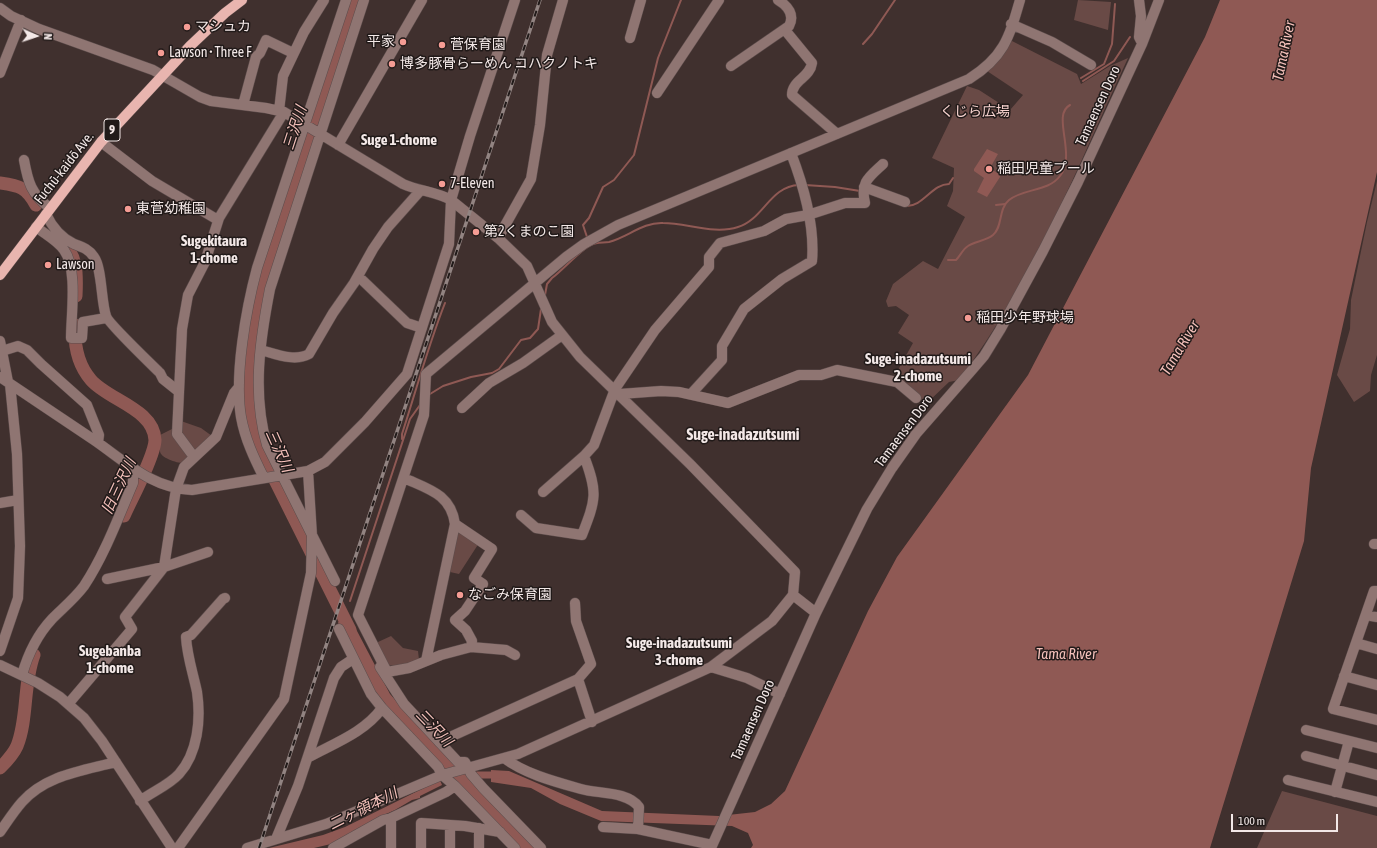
<!DOCTYPE html>
<meta charset="utf-8">
<style>
body{margin:0}
#map{position:relative;width:1377px;height:848px;overflow:hidden;background:#40302e;font-family:"Asap Condensed",sans-serif}
canvas{display:block}
.north{position:absolute;left:16px;top:16px;width:40px;height:40px;-webkit-text-stroke:3px #211a19;paint-order:stroke;rotate:93deg;font-size:11px;font-weight:700;line-height:16px;text-align:center;color:#f3e8e7}
.north::after{content:'';display:block;margin:auto;width:14px;height:18px;background:#f3e8e7;clip-path:polygon(50% 0,100% 100%,50% 72%,0 100%)}
.scale{position:absolute;left:1231px;top:814px;width:107px;height:18px;box-sizing:border-box;border:2px solid #f3e8e7;border-top:0;padding-left:5px;font-size:12px;line-height:14px;white-space:nowrap;color:#f3e8e7;-webkit-text-stroke:3px #211a19;paint-order:stroke}
</style>
<div id="map">
<canvas width="1377" height="848"></canvas>
<div class="north">N</div>
<div class="scale">100 m</div>
</div>
<script>
const ctx = document.querySelector('canvas').getContext('2d');
ctx.lineJoin = 'round';
function fillPath(path, color) { ctx.fillStyle = color; ctx.fill(path, 'evenodd'); }
function trace(path, color, width, dash) { ctx.strokeStyle = color; ctx.lineWidth = width; ctx.lineCap = dash ? 'butt' : 'round'; ctx.setLineDash(dash || []); ctx.stroke(path); }
function write(font, color, halo, rows, align = 'center') {
  ctx.font = font + ' "Asap Condensed","Noto Sans JP",sans-serif'; ctx.lineWidth = 3; ctx.setLineDash([]); ctx.textBaseline = 'middle'; ctx.strokeStyle = halo; ctx.fillStyle = color; for (const [text, x, y, turn = 0] of rows) {
    ctx.save(); ctx.translate(x, y); ctx.rotate((+turn || 0) * Math.PI / 180); ctx.textAlign = isNaN(turn) ? turn : align; if (halo) ctx.strokeText(text, 0, 0); ctx.fillText(text, 0, 0); ctx.restore();
  }
}
fillPath(new Path2D(`
 M1078,0l33,2 -3,28 -34,-10z
 M1010,40l67,34 4,10 29,-18 18,-8c-51,110 -96,225 -169,322l-10,2 -21,20h-4l-26,-22 -5,-1 20,-36 -15,-10 11,-18 -13,-9 -8,1 -2,-6 7,-17 30,-23 15,8 27,-52 -18,-11 6,-15 1,-23 -22,-10 35,-72 12,4 31,20 13,-15 -36,-24z
 M1377,181v174l-6,20 -1,16 -16,11 -17,-27 13,-46 1,-29 16,-78z
 M181,421l20,7 11,8 -14,14 -4,-1 -14,-16z
 M174,428l15,27 -4,8c-6,1 -25,-5 -25,-12 -1,-5 1,-11 0,-16z
 M458,528l21,15 -20,31 -9,-2z
 M391,636l12,12 15,3 1,9c-11,5 -21,7 -33,5l-9,-19 1,-4z
 M1282,791l95,25v32h-120z`), '#694a46');
fillPath(new Path2D(`
 M1220,0h157v172l-66,296 -7,73 -94,307h-459l2,-3 -5,-12 -16,-7 -131,-5 -41,-17 -29,-16 -40,-6v-12l18,1 93,40 117,5 36,-4 16,-8 14,-13 83,-180 29,-54 131,-182 177,-338z
 M987,149l11,5 -8,14 10,7v2l-13,20 -10,-5 7,-14 -10,-7v-2z
 M345,608l45,86 25,28 121,126h-16l-95,-97 -51,-60 -36,-68z
 M440,780l2,5 -22,11v2l-8,2 -17,10 -18,8 -46,26 -17,4h-45l54,-13 22,-8z`), '#8f5954');
trace(new Path2D(`
 M863,44l9,-10 23,-34
 M1081,78l23,-14 8,-20 3,-40
 M1083,81l31,-20 16,-24
 M805,185l30,2 25,4
 M996,205l9,-1
 M906,206c17,1 26,-22 43,-22l4,-6
 M587,237l-4,-12 6,-7 14,-31 11,-7 20,-25 24,-97 23,-58
 M948,260h8c4,-4 7,-11 12,-14 7,-5 18,-5 25,-11 10,-8 5,-26 16,-35 15,-12 39,-8 51,-24 17,-22 -9,-61 10,-71
 M545,295l2,-11 5,-6c11,-8 28,-28 39,-33 6,-3 12,-2 18,-3 19,-5 34,-20 54,-19 24,0 51,12 75,4 25,-7 32,-41 61,-42
 M430,394l13,-8 28,-9 21,-4 7,-4 22,-29 9,-2 8,-9 3,-20
 M402,439v-5c14,-43 26,-88 43,-131
 M350,601l60,-182 10,-14`), '#8f5954', 2);
trace(new Path2D(`
 M477,775h22`), '#8f5954', 7);
trace(new Path2D(`
 M0,183c20,3 26,4 36,22
 M60,241c18,12 17,35 16,55
 M75,325c-1,20 2,39 16,55 17,20 63,29 64,60 0,15 -24,60 -31,76
 M350,630l-96,-192c-11,-48 -2,-98 6,-146l93,-292
 M0,768c6,-6 13,-13 17,-22 11,-27 6,-62 17,-91`), '#8f5954', 13);
const minor = new Path2D(`
 M1139,0l2,16 -2,21 2,4
 M0,8l11,8 28,13 114,41 47,27 11,4 55,7 18,4 119,72c16,7 34,8 48,16l47,38 29,28 25,56 28,35 110,107 105,108 -2,23 -21,26 -61,46
 M1011,24l41,18 39,23
 M785,30l27,33c-2,15 -20,17 -20,32l45,39
 M630,38l11,-38
 M731,66l58,-40c6,-11 -1,-20 -11,-26
 M0,73l21,-53
 M657,93l62,-93
 M243,105l13,-48 4,-4 6,-13 27,13
 M279,111l4,-35 21,-44 20,-32
 M101,142l51,39 66,39
 M338,145l84,-145
 M24,160c4,22 7,34 26,48
 M864,187l41,15
 M46,214c6,13 14,23 28,30 8,3 15,5 20,13 8,11 7,44 12,59 2,7 46,49 54,57l3,6 15,12
 M36,227c9,7 22,14 28,23 14,19 7,65 7,88h11l1,-16 23,-4
 M498,238l33,-59 9,-54 7,-70 16,-55
 M358,276l49,47 15,5
 M0,341l8,41
 M261,350c15,4 34,12 48,4l24,-41 21,-30 19,-34 15,-22 32,-36
 M2,351l16,-5 9,4 14,14 46,41 12,30 -1,7
 M0,377c31,21 63,42 94,63 32,22 57,48 98,50l116,-19 17,-9 40,-40 42,-48 42,-130 2,-44 19,-64 45,-136
 M620,394l41,-3 18,1 49,11 71,-28h22l16,-5 60,12 19,16
 M691,394l31,-34v-14l22,-37 38,-30 30,-18c3,-36 -8,-74 -21,-108
 M462,408l27,-25 34,-20 39,-28
 M194,457l-17,-23 5,-105 6,-34 17,-33 14,-44 65,-106
 M264,478c-10,-20 -19,-39 -23,-61 -7,-41 5,-108 16,-149l89,-268
 M404,478c24,11 47,16 51,46l-29,137
 M543,492l41,-36 10,-11 21,-56 40,-59 54,-63v-10l11,-14 44,-12 22,-12 22,-4 37,-12h20c-5,-21 4,-26 18,-39
 M0,503l18,-3
 M521,515l15,13 46,7c14,-36 16,-42 2,-79
 M455,524l37,25 -18,29 9,6 -18,27 -10,9 11,10 6,11 -1,6
 M1374,544h3
 M107,579l57,-12 44,-15
 M335,581l-68,-136c-15,-51 -7,-105 3,-156l94,-289
 M1377,591h-3l-41,118 44,11
 M793,595l23,18
 M1366,615l11,2
 M339,629l32,65 11,14 56,59 4,8 13,11 60,62
 M1356,643l21,6
 M0,651l18,-53 2,-52 -3,-92 -7,-70
 M515,655l-9,-5 -35,-3 -30,8 -32,13 -22,4 -29,-57 66,-200 2,-41 140,-117 18,-13 34,-19 351,-146c35,-22 40,-41 51,-79
 M0,665l38,18 22,14 24,21 18,23 70,107
 M380,667l24,37 54,58h7l6,12 12,14 58,60
 M22,675c6,-21 15,-40 30,-56 11,-11 23,-21 32,-33 21,-32 34,-68 49,-103v-14
 M1344,676l33,9
 M578,679l14,43
 M69,703l63,-74 -7,-12 39,-50 12,-78 8,-22 32,-30 18,-44 5,-6
 M1306,730l71,18
 M439,742l139,-63 13,-15 -15,-43 -1,-18
 M1306,756l71,19
 M309,757c26,-14 56,-25 73,-49
 M504,758c21,16 52,24 77,31 17,5 46,2 58,18l-1,22
 M1288,780l89,22
 M1335,792l14,-51
 M140,801c12,-9 29,-16 39,-27 19,-21 22,-55 18,-82 -4,-19 -10,-36 -11,-55l5,-2 32,-36 2,-1
 M391,818v30
 M450,826v22
 M603,827l35,2 74,16
 M479,828v20
 M0,832c7,-10 14,-21 22,-30 24,-27 60,-31 94,-40
 M276,839l22,-53 36,-108 7,-11 12,-8
 M178,848l106,-149 27,-126 1,-37 -4,-65
 M247,848l79,-24 116,-49 76,-21 193,-87 36,11 33,16
 M333,848l50,-28 8,-2 55,-26 9,-6
 M421,848v-25l44,3 35,6
 M711,848l105,-235 51,-104 25,-41 24,-34 56,-64 12,-14 16,-26 43,-79 35,-69 64,-138 17,-44`);
const major = new Path2D(`
 M0,275l101,-133 89,-96 35,-33 17,-13`);
trace(minor, '#5d4d4c', 11);
trace(major, '#5d4d4c', 11);
trace(minor, '#8f7572', 10);
trace(major, '#e9b5af', 10);
const rail = new Path2D(`
 M259,848l281,-848`);
trace(rail, '#928482', 3.5);
trace(rail, '#211a19', 2, [6]);
for (const [x, y, r, color] of [
 [187,27,4,"#f59c94"],
 [403,42,4,"#f59c94"],
 [442,45,4,"#f59c94"],
 [161,53,4,"#f59c94"],
 [392,64,4,"#f59c94"],
 [989,169,4,"#f59c94"],
 [442,184,4,"#f59c94"],
 [128,209,4,"#f59c94"],
 [476,232,4,"#f59c94"],
 [48,265,4,"#f59c94"],
 [968,318,4,"#f59c94"],
 [460,595,4,"#f59c94"]
]) { const dot = new Path2D(); dot.arc(x, y, r, 0, 2 * Math.PI); ctx.fillStyle = color; ctx.fill(dot); trace(dot, '#211a19', 1.5); }
for (const [x, y, w] of [
 [112,130,16]
]) { const box = new Path2D(); box.roundRect(x - w / 2, y - 11, w, 22, 3); ctx.fillStyle = '#211a19'; ctx.fill(box); trace(box, '#f3e8e7', 1); }
write('bold 13px', '#f3e8e7', null, [
 ["9",112,130]
]);
write('14px', '#f3e8e7', '#211a19', [
 ["マシュカ",195,27],
 ["平家",395,42,"right"],
 ["菅保育園",450,45],
 ["Lawson･Three F",169,53],
 ["博多豚骨らーめん コハクノトキ",400,64],
 ["稲田児童プール",997,169],
 ["7-Eleven",450,184],
 ["東菅幼稚園",136,209],
 ["第2くまのこ園",484,232],
 ["Lawson",56,265],
 ["稲田少年野球場",976,318],
 ["なごみ保育園",468,595]
], 'left');
write('14px', '#f3e8e7', '#211a19', [
 ["Tamaensen Doro",1098,106,-65],
 ["Fuchū-kaidō Ave.",64,168,-52],
 ["Tamaensen Doro",904,431,-53],
 ["Tamaensen Doro",753,720,-66]
]);
write('14px', '#f6d2ce', '#211a19', [
 ["くじら広場",975,112]
]);
write('italic 15px', '#f4c0ba', '#211a19', [
 ["Tama River",1284,51,-78],
 ["三沢川",295,128,-72],
 ["Tama River",1180,348,-59],
 ["三沢川",279,451,66],
 ["旧三沢川",119,486,-65],
 ["Tama River",1066,654],
 ["三沢川",434,728,46],
 ["二ヶ領本川",363,809,-27]
]);
write('bold 15px', '#f3e8e7', '#211a19', [
 ["Suge 1-chome",399,140],
 ["Sugekitaura",214,241],
 ["1-chome",214,258],
 ["Suge-inadazutsumi",918,359],
 ["2-chome",918,376],
 ["Suge-inadazutsumi",679,643],
 ["3-chome",679,660],
 ["Sugebanba",110,651],
 ["1-chome",110,668]
]);
write('bold 16px', '#f3e8e7', '#211a19', [
 ["Suge-inadazutsumi",743,435]
]);
</script>
